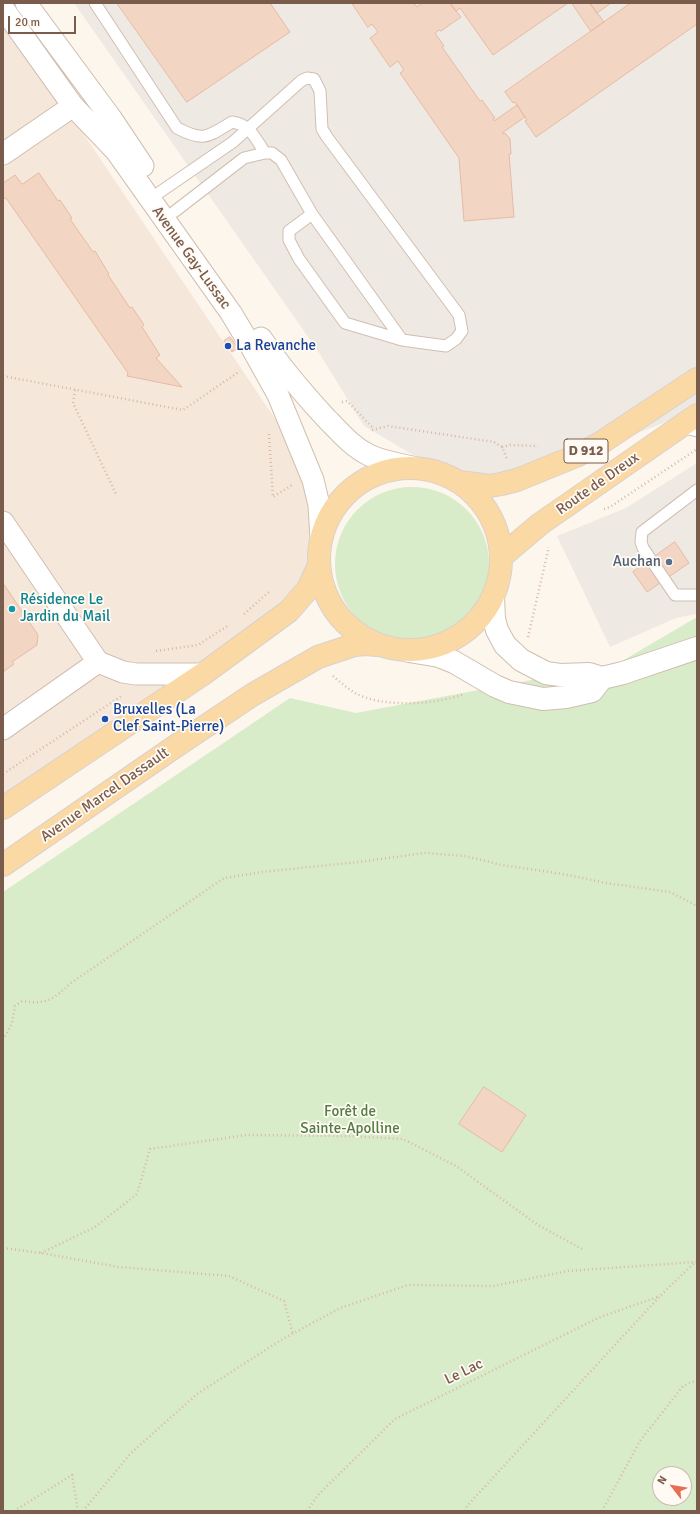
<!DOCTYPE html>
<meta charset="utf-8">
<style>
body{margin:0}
#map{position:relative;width:700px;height:1514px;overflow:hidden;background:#fdf6ec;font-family:Signika,sans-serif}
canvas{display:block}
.frame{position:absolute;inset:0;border:4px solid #7a5c4d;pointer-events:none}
.north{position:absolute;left:652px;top:1466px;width:40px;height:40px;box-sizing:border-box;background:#fffaf3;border:1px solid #cabbb1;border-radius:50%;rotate:301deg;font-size:11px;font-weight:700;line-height:16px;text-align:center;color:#7a5c4d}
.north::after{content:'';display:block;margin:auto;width:14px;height:18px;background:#e76f51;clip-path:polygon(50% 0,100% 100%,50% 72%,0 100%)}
.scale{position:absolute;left:8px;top:16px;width:68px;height:18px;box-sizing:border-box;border:2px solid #7a5c4d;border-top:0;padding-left:5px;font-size:12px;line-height:14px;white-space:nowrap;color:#7a5c4d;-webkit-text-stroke:3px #fffaf3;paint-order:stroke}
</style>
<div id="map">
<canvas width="700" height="1514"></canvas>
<div class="frame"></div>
<div class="north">N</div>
<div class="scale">20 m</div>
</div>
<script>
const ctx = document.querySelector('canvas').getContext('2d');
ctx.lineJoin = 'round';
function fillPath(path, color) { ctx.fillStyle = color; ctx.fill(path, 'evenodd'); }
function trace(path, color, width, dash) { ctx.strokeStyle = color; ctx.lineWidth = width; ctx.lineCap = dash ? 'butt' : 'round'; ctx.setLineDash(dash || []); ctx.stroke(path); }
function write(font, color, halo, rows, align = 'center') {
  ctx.font = font + ' Signika,sans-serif'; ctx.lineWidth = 3.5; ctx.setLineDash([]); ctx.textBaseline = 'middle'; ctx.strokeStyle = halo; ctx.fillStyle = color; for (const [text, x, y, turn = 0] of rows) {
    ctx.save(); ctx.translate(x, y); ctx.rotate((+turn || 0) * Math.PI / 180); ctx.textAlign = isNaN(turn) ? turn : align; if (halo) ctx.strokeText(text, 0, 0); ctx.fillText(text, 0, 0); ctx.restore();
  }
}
fillPath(new Path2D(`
 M3,14l287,427 43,135 -44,35 -63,59 -223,150z`), '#f5e8da');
fillPath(new Path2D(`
 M74,3h623v404l-8,6 -172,67 -48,8 -105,-62 -46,-75z
 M697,463v151l-21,4 -66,29 -53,-111 69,-28z`), '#efe9e4');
fillPath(new Path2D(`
 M335 564a77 77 0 1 1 154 0a77 77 0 1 1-154 0Z
 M697,617v894h-694v-619l287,-194 66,15 261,-49zM660,1474h24v24h-24z`), '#d8ecc9');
const building = new Path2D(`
 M117,3h153l20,29 -103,70z
 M352,3h62l3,4 4,-3 -1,-1h30l11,14 -20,14 -2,-1 -4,3 9,13 -2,1 38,54 2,-1 13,18 -2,1 1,2 23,-16 8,12 -23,16 1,1 2,-1 5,6 1,15h-2l5,63 -50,4 -5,-63 -59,-85 4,-3 -6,-9 -8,6 -20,-29 8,-6 -6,-8 -4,3z
 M450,3h118l-75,52 -33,-47 -4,3z
 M572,3h18l14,19 -13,9z
 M590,3h21l-14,10z
 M631,3h66v21l-161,113 -11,-16 2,-1 -12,-18 -2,1 -8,-11z
 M39,173l19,28 2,-1 12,18 -2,1 23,33 2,-1 14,23 -1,1 22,33 2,-1 12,18 -2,2 18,28 -4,3 26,29 -55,-11 1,-3 -122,-175 -3,1v-16l12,-8 7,9z
 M230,337l8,11 -6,4 -8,-11z
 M675,542l14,21 -42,29 -14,-20z
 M3,583l35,52 -1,10 -25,17 2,2 -11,8z
 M484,1087l42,28 -24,37 -43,-28z`);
fillPath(building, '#f3d5c3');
trace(building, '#e6bba3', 1);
const service = new Path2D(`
 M95,3l82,125c27,14 30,9 55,-6 19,3 23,16 33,31
 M160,192l73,-50 68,-61 6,-3 7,1 6,12 2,38 5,8 132,178 3,16 -6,8 -10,7 -44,-6 -90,-126 -31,-54 -9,-7h-7l-21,5 -70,54
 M312,214l-23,17v9l10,19 46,64 57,17
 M681,427l16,4
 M697,490l-55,42 -1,10 2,6 32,47h22`);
const minor = new Path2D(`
 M26,3l85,115 32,48
 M3,8l70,98 43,45 115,162 18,30 29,52 35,85 6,25 2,33
 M3,154l70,-48
 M261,338c19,28 41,54 64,79 14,14 26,29 44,38 14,7 32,9 47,13
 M3,522l95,140 25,10 13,2h67
 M3,729l95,-67`);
const tertiary = new Path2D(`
 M493,597l1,22 3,11 8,15 16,15 25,13 14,2 29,-1 13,4 21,-5 74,-25
 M409,651l30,5 15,6 41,24 14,6 34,7 23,-2 26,-6 10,-13`);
const primary = new Path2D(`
 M319 559a91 91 0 1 1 182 0a91 91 0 1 1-182 0Z
 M459,482l31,4 11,-2 16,-4 59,-24 23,-12 98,-65
 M501,557l39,-33 157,-109
 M3,808l200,-134 86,-63 19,-22 11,-24
 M3,865l170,-117 79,-53 66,-38 36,-12 12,-1 11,1`);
trace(service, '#d1beb0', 13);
trace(minor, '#d1beb0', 23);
trace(tertiary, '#d1beb0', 24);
trace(primary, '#dad1cd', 24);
trace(new Path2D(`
 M3,376l180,34 57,-39
 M75,390l-2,13 43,91
 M342,402l5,-1 27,28
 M372,430l16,-4 106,16 8,5 5,12
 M269,434l4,63 19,-12
 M502,447l8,-2 28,1
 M604,509l6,-2 87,-58
 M244,614l25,-22
 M528,637l20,-86v-4
 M156,651l42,-6 31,-20
 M333,676c7,6 14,12 22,17 27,15 80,12 109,1
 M3,774l120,-79
 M3,1040l9,-17 3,-17 7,-5c26,4 31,-2 49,-18l153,-105 38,-6 96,-10 67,-9 40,3 37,9 61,9 43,9 64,9 27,14
 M3,1248l38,5 78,14 110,9 55,25 9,33
 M41,1253l54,-26 42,-33 13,-45 96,-14 102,1 55,3 53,27 82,59 44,24
 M14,1511l58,-36 6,36
 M83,1511l48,-58 66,-59 84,-54 59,-32 68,-23 85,1 75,-15 127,-9
 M307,1511l11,-16 77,-76 203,-101 62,-22
 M465,1511l2,-5 193,-210 35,-34h2
 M602,1511l38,-70 43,-55 14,-6`), '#d9b8a5', 2.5, [1, 3]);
trace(service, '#fff', 11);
trace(minor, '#fff', 21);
trace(tertiary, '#fff', 22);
trace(primary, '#fbd9a5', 22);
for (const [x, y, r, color] of [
 [228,346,4,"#1a4fb4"],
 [669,562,4,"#5c6f8a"],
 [12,609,4,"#0f9aa8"],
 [105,719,4,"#1a4fb4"]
]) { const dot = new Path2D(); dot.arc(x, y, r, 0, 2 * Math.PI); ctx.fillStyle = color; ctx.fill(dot); trace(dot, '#fffaf3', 1.5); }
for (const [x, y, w] of [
 [586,451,44]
]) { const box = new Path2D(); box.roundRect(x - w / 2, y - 12, w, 24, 3); ctx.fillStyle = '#fffaf3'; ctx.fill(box); trace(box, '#7a5c4d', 1); }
write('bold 14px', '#7a5c4d', null, [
 ["D 912",586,451]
]);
write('15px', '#7a5c4d', '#fffaf3', [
 ["Avenue Gay-Lussac",191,258,54],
 ["Route de Dreux",598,484,-35],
 ["Avenue Marcel Dassault",105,795,-35],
 ["Le Lac",464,1372,-26]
]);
write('15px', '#164399', '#fffaf3', [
 ["La Revanche",236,346],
 ["Bruxelles (La",113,710],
 ["Clef Saint-Pierre)",113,727]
], 'left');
write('15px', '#4e5e75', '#fffaf3', [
 ["Auchan",661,562]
], 'right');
write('15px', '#0d838f', '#fffaf3', [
 ["Résidence Le",20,600],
 ["Jardin du Mail",20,617]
], 'left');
write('15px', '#537a41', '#fffaf3', [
 ["Forêt de",350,1112],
 ["Sainte-Apolline",350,1129]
]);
</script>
